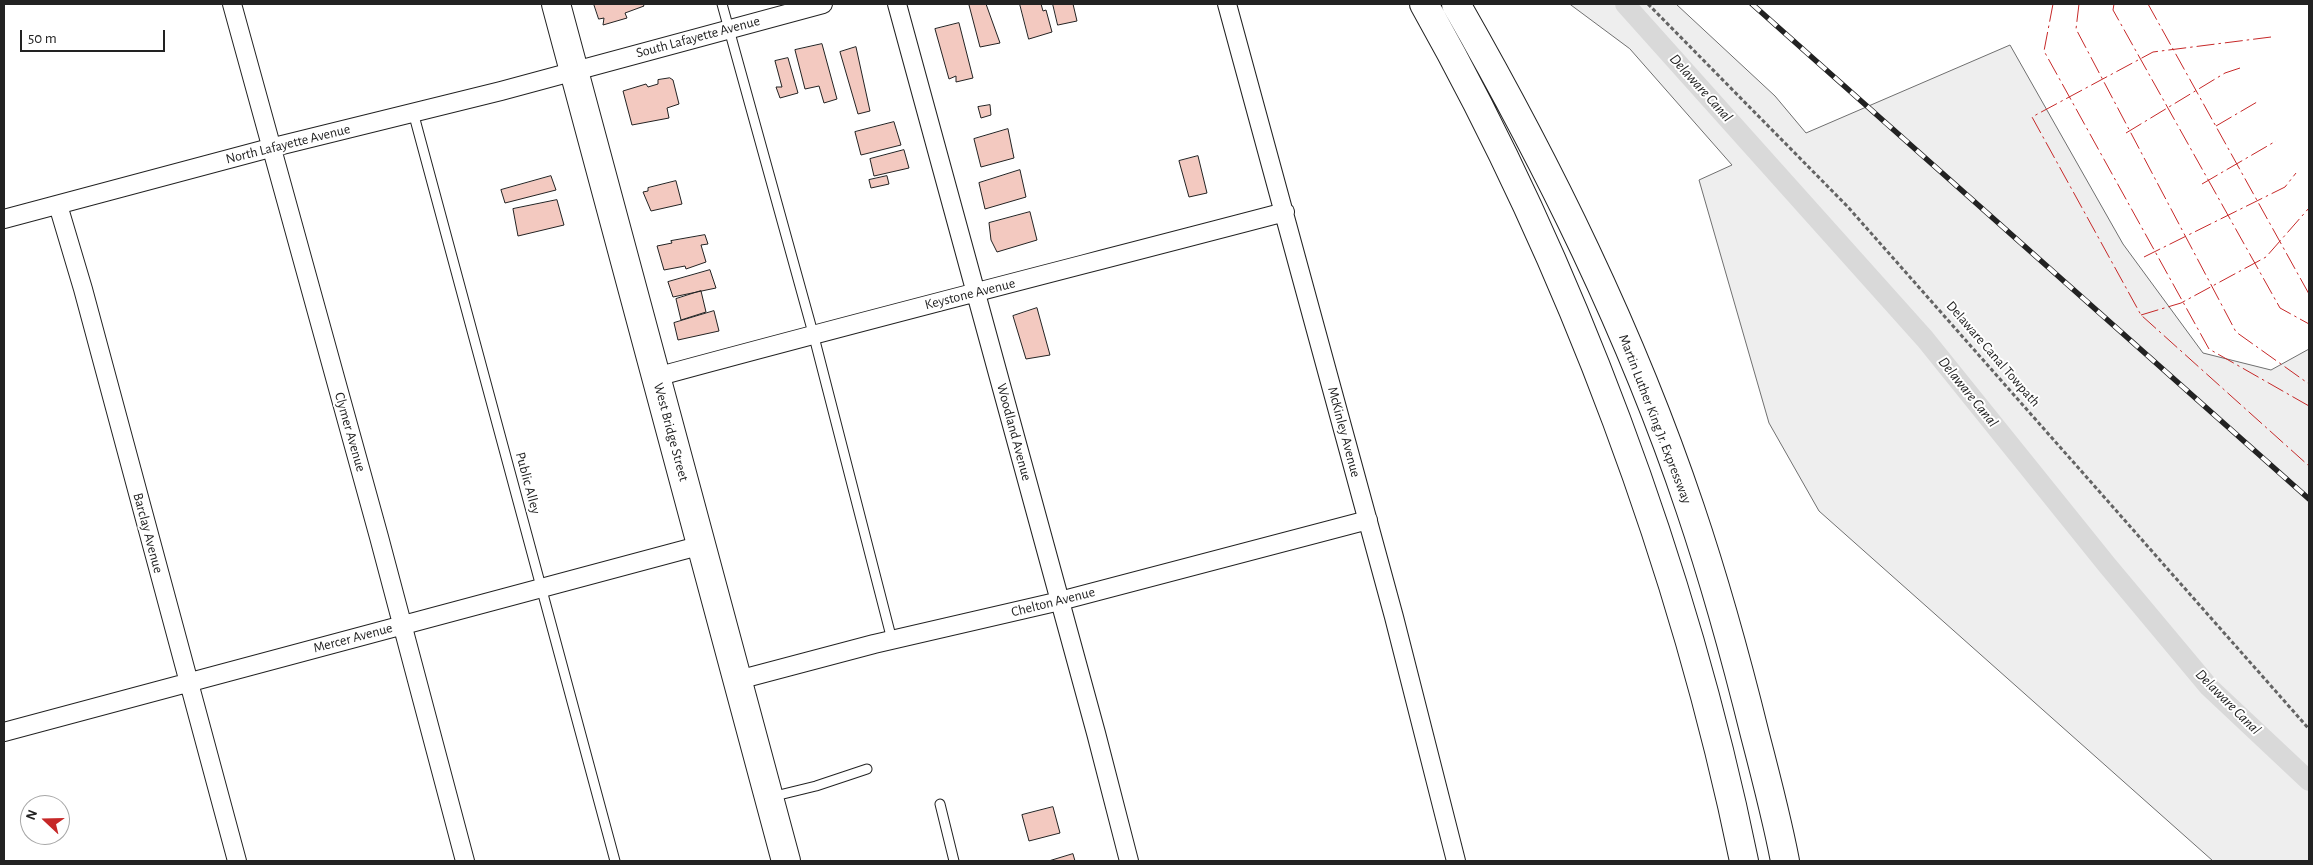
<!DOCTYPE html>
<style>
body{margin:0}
#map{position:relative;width:2313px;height:865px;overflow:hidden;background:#fff;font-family:"Alegreya Sans",sans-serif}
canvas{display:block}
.frame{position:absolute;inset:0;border:5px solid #222;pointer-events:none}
.north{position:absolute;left:20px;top:795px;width:50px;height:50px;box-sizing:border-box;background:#fff;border:1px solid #a7a7a7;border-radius:50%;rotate:291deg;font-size:14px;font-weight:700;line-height:20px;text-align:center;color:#222}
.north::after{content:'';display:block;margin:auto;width:18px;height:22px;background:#c62828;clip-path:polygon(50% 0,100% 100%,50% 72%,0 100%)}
.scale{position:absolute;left:20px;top:30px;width:145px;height:22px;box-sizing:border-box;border:2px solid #222;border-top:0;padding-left:6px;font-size:15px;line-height:18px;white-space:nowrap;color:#222;-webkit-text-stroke:4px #fff;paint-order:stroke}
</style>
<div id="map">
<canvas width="2313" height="865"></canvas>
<div class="frame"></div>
<div class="north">N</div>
<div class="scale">50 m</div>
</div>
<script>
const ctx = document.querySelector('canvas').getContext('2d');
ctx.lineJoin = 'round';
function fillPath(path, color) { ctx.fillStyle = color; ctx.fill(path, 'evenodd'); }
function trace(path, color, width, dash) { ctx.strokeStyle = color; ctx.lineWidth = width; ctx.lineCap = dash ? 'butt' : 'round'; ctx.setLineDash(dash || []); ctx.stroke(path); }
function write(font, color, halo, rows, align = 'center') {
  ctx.font = font + ' "Alegreya Sans",sans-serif'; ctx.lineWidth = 4; ctx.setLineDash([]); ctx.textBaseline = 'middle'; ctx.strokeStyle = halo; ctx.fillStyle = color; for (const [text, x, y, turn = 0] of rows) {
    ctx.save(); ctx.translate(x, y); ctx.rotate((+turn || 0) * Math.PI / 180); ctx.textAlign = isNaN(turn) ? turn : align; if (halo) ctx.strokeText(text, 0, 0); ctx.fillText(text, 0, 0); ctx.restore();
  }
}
const green = new Path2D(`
 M1570,4h106l99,92 31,37 204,-88 113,199 80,109 68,17 38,-21v512h-96l-394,-350 -50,-88 -70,-243 33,-15 -102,-116z`);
fillPath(green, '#eee');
trace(green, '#6f6f6f', 1);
trace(new Path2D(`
 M1625,4l300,335 182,226 102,122 100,94`), '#d9d9d9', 20);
const building = new Path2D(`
 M594,4h49l1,2 -19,7 2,5 -24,7 1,-7 -5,1z
 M974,4h12l14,39 -20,4 -11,-42z
 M1020,4h21l2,7 3,-1 6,22 -23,7z
 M1053,4h20l4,17 -19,4z
 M959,23l14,55 -17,4v-6l-7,3 -14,-50z
 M822,44l15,55 -13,4 -5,-17 -14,3 -10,-39z
 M856,47l14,64 -12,3 -18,-62z
 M788,58l10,35 -18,5 -4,-11h6l-7,-26z
 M670,78l3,2 6,24 -12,4 2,10 -37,7 -9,-34 23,-7 2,3 10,-3v-4z
 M990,105l1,10 -10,3 -3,-11z
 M894,122l7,23 -40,10 -6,-23z
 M1008,129l6,29 -33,9 -7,-28z
 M904,150l5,18 -35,8 -4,-17z
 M1198,156l9,37 -18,4 -10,-36z
 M1020,170l6,27 -41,12 -6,-26z
 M551,176l5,14 -51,13 -4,-13z
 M887,176l2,8 -18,4 -2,-8z
 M676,181l6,23 -31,7 -8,-19 5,-1v-3z
 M557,200l7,25 -46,11 -5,-27z
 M1030,212l7,28 -40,12 -6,-12 -2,-17z
 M705,235l3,9 -7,1 5,17 -20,7 -1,-3 -21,4 -7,-24 15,-3 -1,-2z
 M710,270l6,18 -43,9 -5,-15z
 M701,291l5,21 -25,8 -5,-21z
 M1037,308l13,47 -24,4 -13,-43z
 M714,311l5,20 -41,9 -4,-17z
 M1053,807l7,26 -31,8 -7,-26z
 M1073,854l2,7h-26z`);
fillPath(building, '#f3c9c0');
trace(building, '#222', 1);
const lane = new Path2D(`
 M722,4l91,329 79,307
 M413,112l202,749
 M771,797l45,-11 51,-17
 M940,804l14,57`);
const street = new Path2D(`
 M232,4l147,533 86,324
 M897,4l199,729 33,128
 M1227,4l167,613 62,244
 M58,205l25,84 154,572
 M4,219l266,-71 231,-57 322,-87
 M656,377c209,-57 419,-110 629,-165
 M738,680l136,-36 186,-43 308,-81
 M4,732l698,-187`);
const primary = new Path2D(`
 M556,4l230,857`);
const highway = new Path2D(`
 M1424,4c147,261 260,564 320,857
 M1456,4c92,161 175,328 234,504 25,74 46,150 65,227 11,42 22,84 30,126`);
trace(lane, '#222', 11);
trace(street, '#222', 20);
trace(primary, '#222', 30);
trace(highway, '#222', 30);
trace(new Path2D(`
 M1648,4l200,203 461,522`), '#646464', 3, [4, 2.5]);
trace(lane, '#fff', 9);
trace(street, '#fff', 18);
trace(primary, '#fff', 28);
trace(highway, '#fff', 28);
const rail = new Path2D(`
 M1752,4l557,495`);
trace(rail, '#222', 5.5);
trace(rail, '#fff', 4, [11]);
trace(new Path2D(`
 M2053,4l-9,47 165,298 100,57
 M2079,4l-3,25 160,303 73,52
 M2114,4l-1,6 167,298 29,16
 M2148,4l161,290
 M2271,37l-118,15 -121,65 109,198 168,151
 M2216,126l41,-24
 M2126,133l99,-60 15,-5
 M2202,184l74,-43
 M2144,257l141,-70 11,-14
 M2141,315l40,-12 85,-46 43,-49`), '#c62828', 1, [18, 4, 2.5, 4]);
write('14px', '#222', '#fff', [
 ["South Lafayette Avenue",698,37,-15],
 ["North Lafayette Avenue",288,144,-14],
 ["Keystone Avenue",970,294,-14],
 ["Delaware Canal Towpath",1993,354,49],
 ["Martin Luther King Jr. Expressway",1655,419,69],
 ["Clymer Avenue",350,432,74],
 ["West Bridge Street",671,432,75],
 ["Woodland Avenue",1014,432,75],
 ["McKinley Avenue",1344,432,75],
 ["Public Alley",528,483,75],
 ["Barclay Avenue",148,533,75],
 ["Chelton Avenue",1053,602,-14],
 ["Mercer Avenue",353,638,-15]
]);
write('italic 15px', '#222', '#fff', [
 ["Delaware Canal",1701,88,48],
 ["Delaware Canal",1968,392,51],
 ["Delaware Canal",2228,702,45]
]);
</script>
